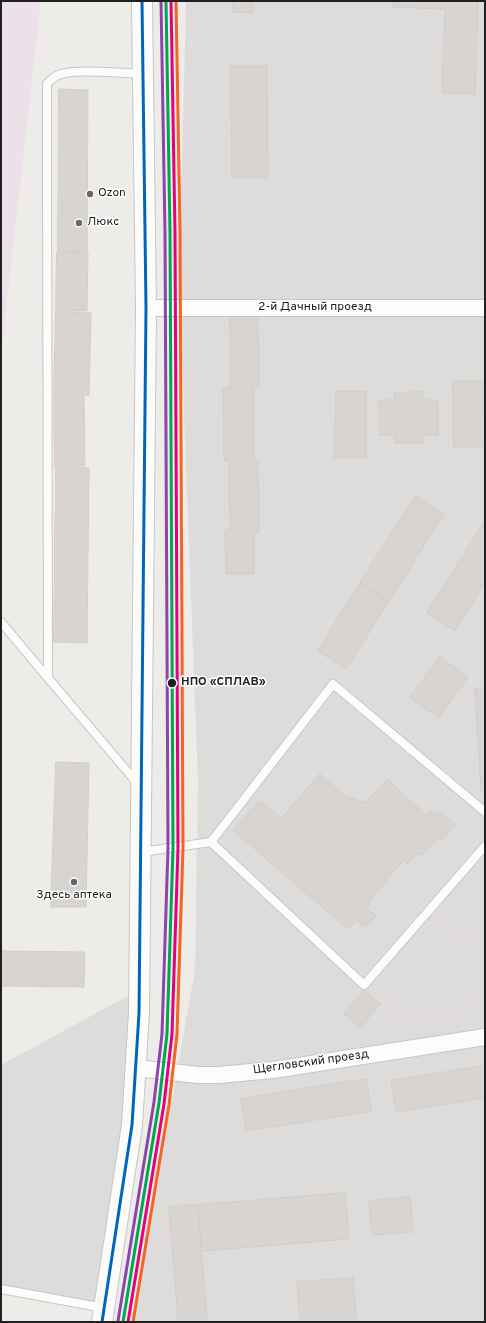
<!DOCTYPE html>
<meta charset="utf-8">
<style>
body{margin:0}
#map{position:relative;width:486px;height:1323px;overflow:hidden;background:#eeece9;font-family:Overpass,sans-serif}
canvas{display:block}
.frame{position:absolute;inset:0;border:2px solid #202020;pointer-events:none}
</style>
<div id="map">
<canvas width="486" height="1323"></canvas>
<div class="frame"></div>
</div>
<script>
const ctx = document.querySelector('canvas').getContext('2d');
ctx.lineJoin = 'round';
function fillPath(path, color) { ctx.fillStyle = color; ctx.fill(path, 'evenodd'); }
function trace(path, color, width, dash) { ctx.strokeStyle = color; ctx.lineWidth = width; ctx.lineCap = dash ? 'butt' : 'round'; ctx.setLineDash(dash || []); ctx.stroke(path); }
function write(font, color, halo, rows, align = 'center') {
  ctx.font = font + ' Overpass,sans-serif'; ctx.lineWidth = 3; ctx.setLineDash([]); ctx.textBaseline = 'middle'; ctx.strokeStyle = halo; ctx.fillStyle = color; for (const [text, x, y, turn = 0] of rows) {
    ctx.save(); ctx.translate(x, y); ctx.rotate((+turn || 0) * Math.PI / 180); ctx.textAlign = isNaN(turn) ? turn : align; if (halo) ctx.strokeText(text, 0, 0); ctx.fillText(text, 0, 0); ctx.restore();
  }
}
fillPath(new Path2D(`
 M186,1h299v1321h-352l62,-353 3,-187 -19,-498z`), '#dddcda');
fillPath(new Path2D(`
 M1,1h40l-40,352z`), '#ece0e9');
fillPath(new Path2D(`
 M425,923l12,11 -30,35 -13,-10z
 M135,992l-31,316 -103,-24v-219z`), '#dcdcda');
const building = new Path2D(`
 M233,1h20l-1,12 -19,-1z
 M393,1h85l-3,93 -33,-1 3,-84 -52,-2z
 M231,66h36l1,112h-36z
 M59,89l29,1 -1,162 -29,-1z
 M57,252l31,1 -1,58h-31z
 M56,312l35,1 -2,82h-35z
 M230,316h28l1,72h-6l1,73h4l1,72 -5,1v40h-28l-1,-44h5l-1,-69h-5l-1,-73h7z
 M453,381h31l1,66h-31z
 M336,391h30v67h-31z
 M423,392v8h15v35h-15v8h-28l-1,-8h-15v-35h15v-7z
 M54,396h30l1,70h-30z
 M56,467l33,1 -2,175 -33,-1z
 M416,496l28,18 -55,87 -29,-18z
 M485,521v61l-30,49 -28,-18z
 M360,583l29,18 -43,68 -28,-18z
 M440,657l28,20 -29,41 -29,-20z
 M485,688v102l-4,1 -6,-102z
 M56,762l33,1 -3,144h-35z
 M320,774l22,20 23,9 22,-24 39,36 4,-4 7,4 4,-3 14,13 -13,15 -5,-2 -16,17 -5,-1 -9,10 -4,-4 -30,37 -6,11 9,8 -11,11 -8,-7 -9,9 -115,-99 26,-29 22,17z
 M1,951l84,1 -1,35 -83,-1z
 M364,990l16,14 -20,24 -16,-14z
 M485,1066v32l-89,14 -5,-31z
 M366,1079l6,32 -126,20 -5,-32z
 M345,1193l4,46 -147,12 -4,-46z
 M410,1197l3,35 -41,3 -3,-34z
 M198,1205l9,117h-29l-9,-115z
 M353,1278l4,44h-57l-3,-40z`);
fillPath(building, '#d7d4d1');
trace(building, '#d2cdca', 1);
const service = new Path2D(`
 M1,622l47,56
 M138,784l-90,-106 -1,-523v-71c5,-6 11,-10 19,-11 19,-4 56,0 76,1
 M211,842l153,143 121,-139
 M141,852l70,-10 122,-158 152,128
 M1,1289l103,19`);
const minor = new Path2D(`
 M146,308h339
 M136,1068l62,7h21l54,-5 212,-33`);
const tertiary = new Path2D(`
 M102,1322l30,-197 7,-112 7,-705 -4,-307`);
trace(service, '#c7c6c5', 10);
trace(minor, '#c7c6c5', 18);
trace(tertiary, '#c7c6c5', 22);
trace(new Path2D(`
 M432,925l18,7 35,9
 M372,993l24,20 14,3 75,-12`), '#ecdad9', 2.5, [2, 2]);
trace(service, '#fcfcfc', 8);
trace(minor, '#fcfcfc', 16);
trace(tertiary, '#fcfcfc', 20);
trace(new Path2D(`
 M102,1322l30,-197 7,-112 7,-705 -4,-307`), '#0065bd', 3);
trace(new Path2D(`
 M123,1322l36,-219 8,-69 6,-186 -3,-616 -4,-231`), '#00a651', 3);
trace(new Path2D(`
 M128,1322l36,-218 8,-70 6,-186 -3,-616 -4,-231`), '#e5007d', 3);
trace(new Path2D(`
 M118,1321l36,-219 8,-68 6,-186 -3,-616 -4,-231`), '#8e44ad', 3);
trace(new Path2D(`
 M133,1322l36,-217 8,-71 6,-186 -3,-616 -4,-231`), '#f26522', 3);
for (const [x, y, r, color] of [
 [90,194,4,"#686766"],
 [79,223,4,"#686766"],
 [172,683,5,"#202020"],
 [74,882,4,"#686766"]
]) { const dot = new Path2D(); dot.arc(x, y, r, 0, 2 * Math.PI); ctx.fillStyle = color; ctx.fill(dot); trace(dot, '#fff', 1.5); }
write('12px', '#202020', '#fff', [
 ["Ozon",98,194],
 ["Люкс",87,223],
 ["Здесь аптека",74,896,"center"]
], 'left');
write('12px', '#202020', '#fff', [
 ["2-й Дачный проезд",315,308],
 ["Щегловский проезд",311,1063,-8]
]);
write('bold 12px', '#202020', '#fff', [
 ["НПО «СПЛАВ»",181,683]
], 'left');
</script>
